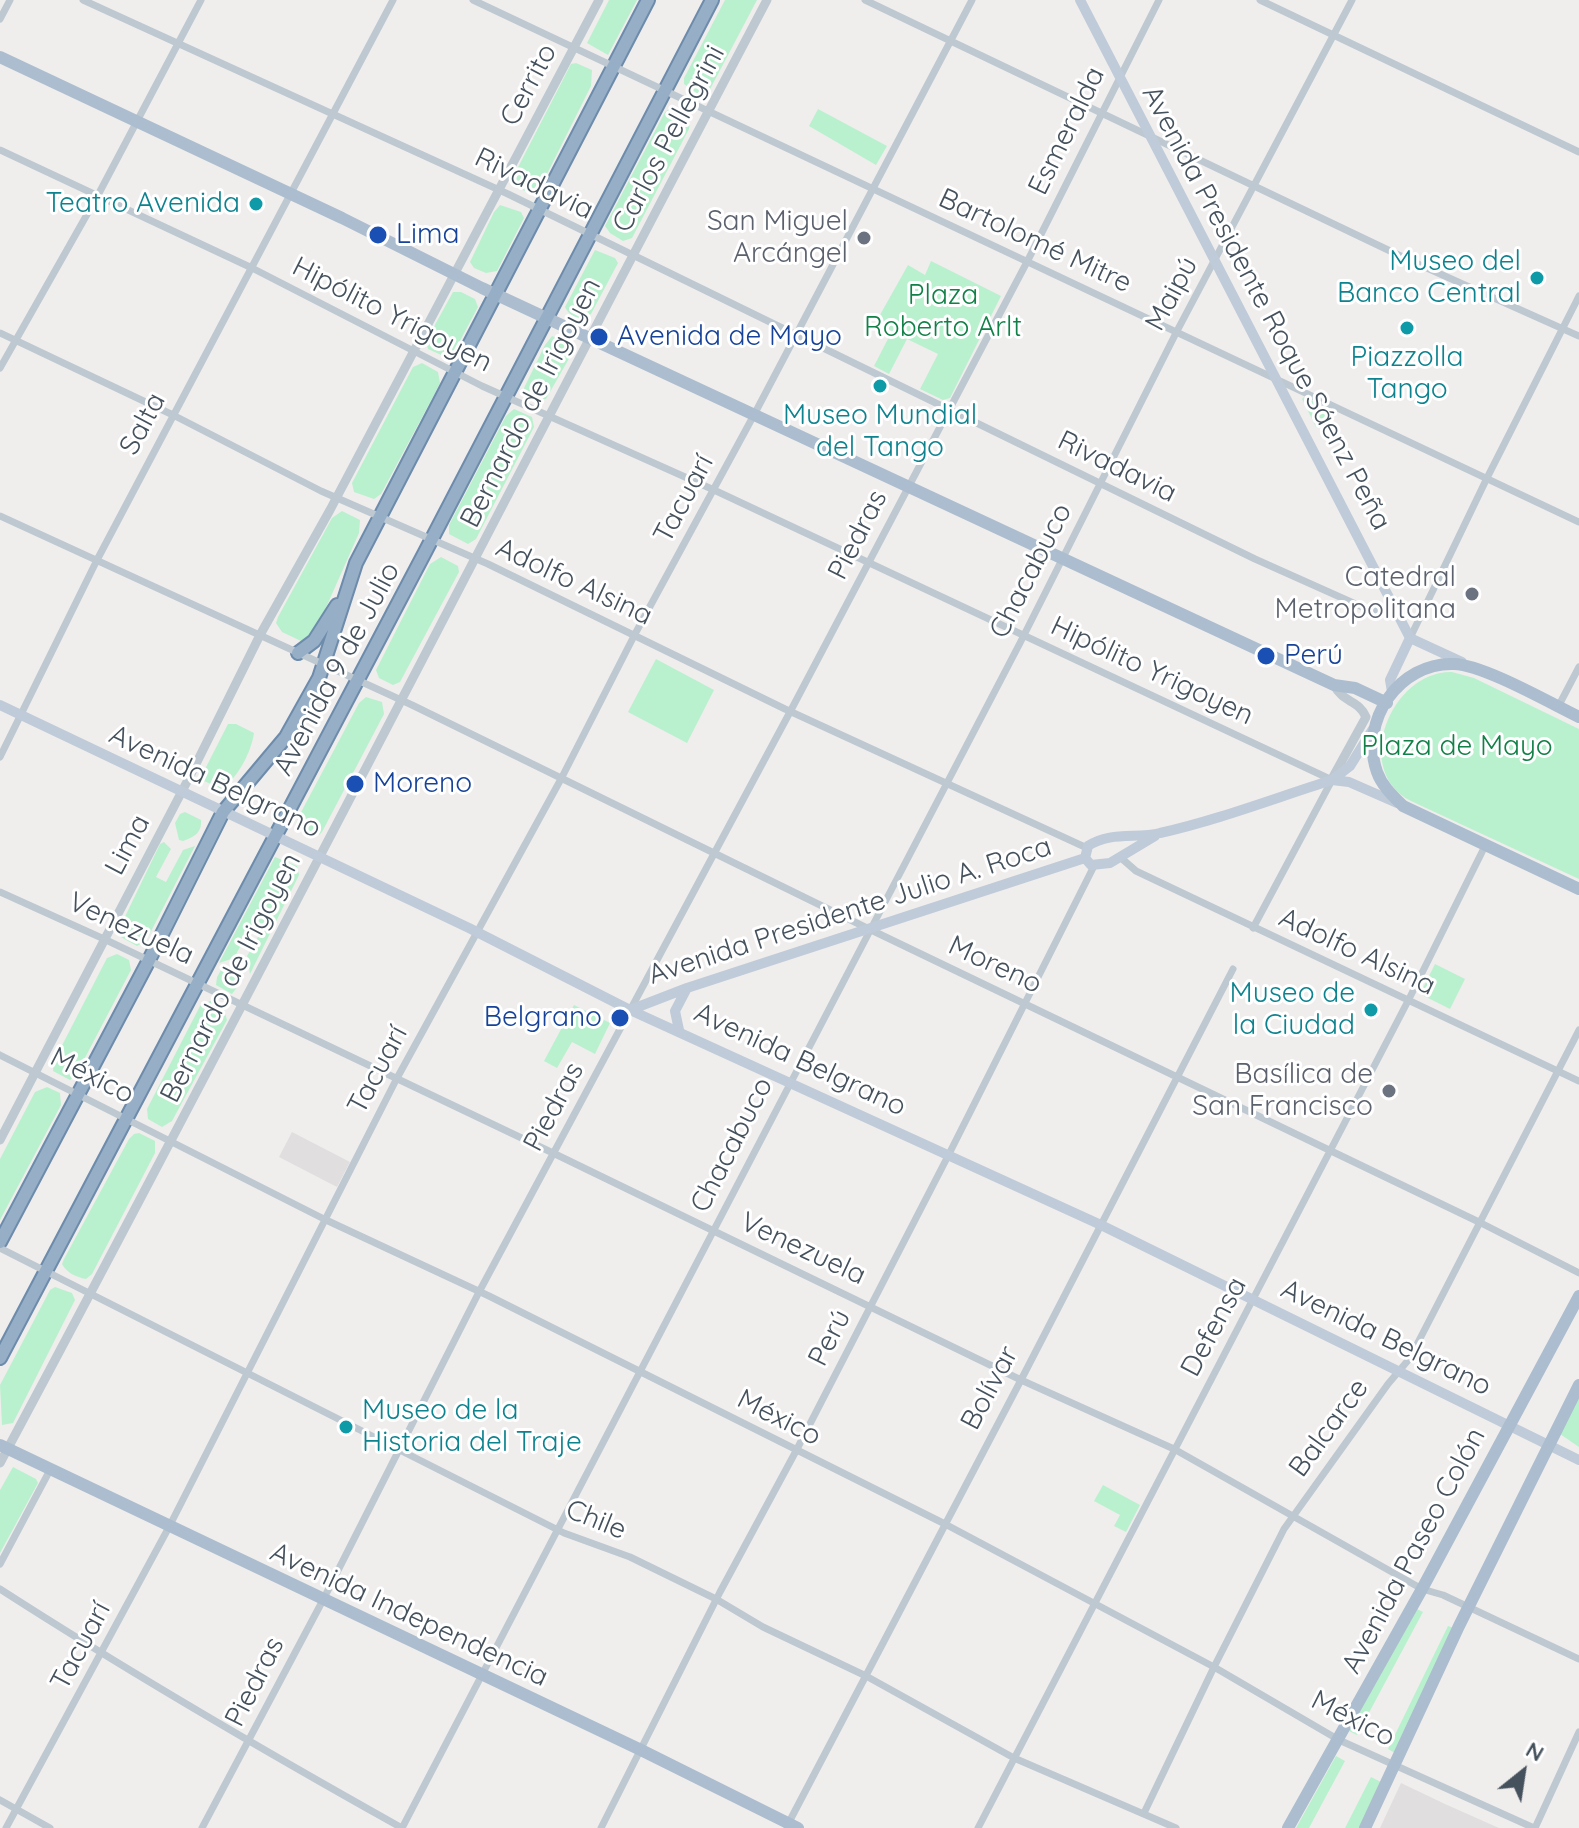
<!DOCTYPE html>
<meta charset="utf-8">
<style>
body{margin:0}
#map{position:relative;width:1579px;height:1828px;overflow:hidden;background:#f0eded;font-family:Quicksand,sans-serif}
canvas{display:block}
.north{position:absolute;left:1483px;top:1732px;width:80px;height:80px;-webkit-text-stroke:6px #fff;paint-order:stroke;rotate:30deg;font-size:22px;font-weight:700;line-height:32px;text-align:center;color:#45515c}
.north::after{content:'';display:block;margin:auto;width:28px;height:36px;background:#45515c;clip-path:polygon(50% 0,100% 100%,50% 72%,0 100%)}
</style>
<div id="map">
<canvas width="1579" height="1828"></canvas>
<div class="north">N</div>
</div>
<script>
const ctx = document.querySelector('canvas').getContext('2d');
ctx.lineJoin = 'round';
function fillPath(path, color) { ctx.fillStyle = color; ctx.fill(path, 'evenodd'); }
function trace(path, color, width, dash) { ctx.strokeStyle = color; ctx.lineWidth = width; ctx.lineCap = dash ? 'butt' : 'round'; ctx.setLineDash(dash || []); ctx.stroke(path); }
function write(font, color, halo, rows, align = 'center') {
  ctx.font = font + ' Quicksand,sans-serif'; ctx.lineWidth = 6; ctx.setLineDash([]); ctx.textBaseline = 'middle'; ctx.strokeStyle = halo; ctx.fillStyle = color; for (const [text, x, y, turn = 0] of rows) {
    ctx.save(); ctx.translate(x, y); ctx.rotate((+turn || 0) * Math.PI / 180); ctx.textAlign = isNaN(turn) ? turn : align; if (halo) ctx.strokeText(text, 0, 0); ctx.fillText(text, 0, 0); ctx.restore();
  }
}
fillPath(new Path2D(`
 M292,1132l58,30 -13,25 -58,-30z
 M1401,1783l44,21 54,24h-119z`), '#e1dedf');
fillPath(new Path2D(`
 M609,0h28l-29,55 -21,-12z
 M725,0h32l-49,93h-11l-13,-9v-6z
 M576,63l16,7 -1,16 -55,110 -22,-10 -1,-9 58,-113z
 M671,108c12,2 21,8 18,21l-57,109 -9,3 -13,-8 -5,-7 60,-114z
 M818,109l69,37 -11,19 -67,-39z
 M500,205l21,7 3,6 -27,53 -11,2 -12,-5 -4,-6 24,-50z
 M595,250l20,8 3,5 -27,51c-8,7 -21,4 -26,-7z
 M931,261l70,35 -51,102 -7,2 -23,-11 18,-35 -31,-15 -18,35 -15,-8 18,-35 -16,-9 32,-57 17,10z
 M453,292h8l14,7 3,8 -25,47 -5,4 -20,-9 -2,-8z
 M552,336l22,9 1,3 -29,51c-8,1 -19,-4 -22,-11l21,-43z
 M422,363l16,9 2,11 -5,10 -54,101 -7,5 -20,-7 -2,-9 61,-116z
 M1304,397l23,10 2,4 -9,17 -4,-1 -14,-28z
 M514,409l18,8 2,10 -58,112 -8,5 -19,-10v-9l57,-109z
 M342,511l18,9 -1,13 -42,95 -6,9 -10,4 -19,-9 -6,-9 2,-6 54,-99z
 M441,557l17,9 1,6 -59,110 -7,3 -14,-7 -3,-8 54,-106z
 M656,659l58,31 -27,53 -59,-31z
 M1452,672l22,6 105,51v150l-168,-78c-60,-31 -20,-130 41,-129z
 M366,697l16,5 2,12 -62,118 -3,3 -24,-9 4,-10 60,-113z
 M228,724h8l18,9c-3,20 -16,44 -32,56l-18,-8 -1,-8z
 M185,812l16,8c1,13 -7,17 -18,21l-4,-1 -4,-17 5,-9z
 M164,842l7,7 -15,28 10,5 17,-32 12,-4 -49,95 -9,5 -18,-10v-7l41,-85z
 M275,857l22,9 2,9 -49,99 -3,-18 16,-28 -10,-5 -19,35 -15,5z
 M117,954l12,6 2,10 -54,103 -7,7 -17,-9 1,-10 53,-103z
 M1435,964l30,15 -15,30 -30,-15z
 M236,965l5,17 -9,12 -16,-9 1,-8 4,-7z
 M212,1000l11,6 4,14 -55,101 -10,6 -14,-8 -1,-10 53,-103z
 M574,1005l36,18 -15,31 -23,-12 -15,26 -13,-7z
 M47,1087l13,6 1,12 -61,115v-61l35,-67z
 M139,1133l16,8v12l-63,121 -6,5c-10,-2 -19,-6 -24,-15l2,-5 65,-120 5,-5z
 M55,1287l17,6 3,7 -62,123 -11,2 -2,-40 50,-95z
 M1579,1393v54l-19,-13z
 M13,1467l23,12 2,4 -38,70v-63z
 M1103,1485l37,20 -14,27 -12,-6 6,-11 -26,-14z
 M1417,1609l6,3 -66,123 -8,-4z
 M1448,1626l6,2 -59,125 -7,-4z
 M1336,1756l9,5 -36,67h-13z
 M1371,1777l10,5 -22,46h-14z`), '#b9f1ce');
const trunk = new Path2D(`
 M298,653l16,-12 23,-36
 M0,1242l148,-280 75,-150 63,-75 33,-59 37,-115 292,-563
 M0,1358l423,-802 289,-556`);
trace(trunk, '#6d8bab', 16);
trace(new Path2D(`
 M83,0l425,194 747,365 114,51 29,3
 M473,0l1106,522
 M865,0l544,260 170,76
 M1260,0l319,152
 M0,19l10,-19
 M0,150l252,118 230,118 232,104 618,290 -79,148
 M0,333l173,82 148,76 167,73 297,145 302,139
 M0,368l98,-173 103,-195
 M0,516l412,189 457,224 612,294 98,50
 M1410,638l77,-160 92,-182
 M1558,707l21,-40
 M0,757l97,-197 296,-560
 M1120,857l16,14 443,210
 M0,892l104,47 449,214 468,227 153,69 248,140 21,6 136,64
 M0,1055l326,165 163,76 456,228 269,143 125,73 195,88
 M0,1248l564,285 66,24 86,42 47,28 103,49 148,82 162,70
 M0,1564l50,-94
 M0,1589c132,85 266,163 402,239l618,-1185 157,-312 175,-331
 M0,1800l50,28
 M1144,1813l70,-146 70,-138 104,-145 22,-26 169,-328
 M787,1826l234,-446 212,-411
 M6,1828l163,-301 227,-447 165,-301 74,-145 120,-221 217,-413
 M202,1828l121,-228 156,-308 311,-580 238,-452 131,-260
 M601,1828l119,-236 76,-141 152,-295 146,-290
 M978,1828l431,-829 77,-155
 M1535,1828l44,-96`), '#bdc8d1', 7);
trace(new Path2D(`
 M1333,777l33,-60c-7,-17 -23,-14 -32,-32
 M0,1140l191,-366 69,-139 70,-125 269,-510
 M0,1463c260,-485 510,-976 767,-1463`), '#bdc8d1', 9);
trace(new Path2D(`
 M1080,0l330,638
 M1410,638l52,24
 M1392,692l-2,-12 20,-42
 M0,705l469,223 161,82 471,215 478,235
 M1332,780l17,2 48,21
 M1085,858l3,-12c22,-15 49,-7 72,-13 58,-13 115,-35 172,-53l18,-14 23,-37
 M1085,858l6,7 19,-2 45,-27
 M630,1010l57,-22 398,-130
 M679,1030l-4,-19 12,-23`), '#bfcbd8', 10);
trace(new Path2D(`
 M0,57l342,161 140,70 852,397 21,3 32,15
 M1579,717c-29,-14 -95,-52 -125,-53 -55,-2 -95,57 -77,108 5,14 16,24 26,34l176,83
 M0,1445l641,305 157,78
 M1288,1828l134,-239 157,-293
 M1365,1828l94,-202 120,-241`), '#abbdce', 12);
trace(trunk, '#96afc7', 12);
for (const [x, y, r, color] of [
 [256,204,8,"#0f9aa8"],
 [378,235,10,"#1a4fb4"],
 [864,238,8,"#6b7280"],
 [1537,278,8,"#0f9aa8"],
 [1407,328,8,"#0f9aa8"],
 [599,337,10,"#1a4fb4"],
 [880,386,8,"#0f9aa8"],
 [1472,594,8,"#6b7280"],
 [1266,656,10,"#1a4fb4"],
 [355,784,10,"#1a4fb4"],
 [1371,1010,8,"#0f9aa8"],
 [620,1018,10,"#1a4fb4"],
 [1389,1091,8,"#6b7280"],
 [346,1427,8,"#0f9aa8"]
]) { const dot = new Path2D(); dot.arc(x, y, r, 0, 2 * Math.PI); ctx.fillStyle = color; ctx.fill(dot); trace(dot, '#fff', 3); }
write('28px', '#45515c', '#fff', [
 ["Cerrito",529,85,-62],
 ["Esmeralda",1067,131,-64],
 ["Carlos Pellegrini",669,139,-62],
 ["Rivadavia",534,184,26],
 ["Bartolomé Mitre",1035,241,25],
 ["Maipú",1172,294,-62],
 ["Avenida Presidente Roque Sáenz Peña",1266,308,62],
 ["Hipólito Yrigoyen",392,315,27],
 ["Bernardo de Irigoyen",531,403,-63],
 ["Salta",143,424,-62],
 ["Rivadavia",1117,467,26],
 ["Tacuarí",684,499,-62],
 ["Piedras",858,535,-63],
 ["Chacabuco",1031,571,-63],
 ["Adolfo Alsina",574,582,25],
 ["Avenida 9 de Julio",337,669,-62],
 ["Hipólito Yrigoyen",1152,671,25],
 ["Avenida Belgrano",215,782,25],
 ["Lima",128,845,-62],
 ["Avenida Presidente Julio A. Roca",850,911,-18],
 ["Venezuela",131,929,25],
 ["Adolfo Alsina",1357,952,25],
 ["Moreno",995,965,25],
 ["Bernardo de Irigoyen",231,978,-63],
 ["Avenida Belgrano",800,1060,25],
 ["Tacuarí",378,1070,-62],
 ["México",92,1076,27],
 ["Piedras",554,1107,-62],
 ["Chacabuco",732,1145,-63],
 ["Venezuela",803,1249,25],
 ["Defensa",1214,1327,-62],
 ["Perú",830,1338,-63],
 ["Avenida Belgrano",1386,1338,26],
 ["Bolívar",990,1388,-62],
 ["México",779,1418,27],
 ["Balcarce",1329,1428,-54],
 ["Chile",596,1520,22],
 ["Avenida Paseo Colón",1414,1551,-62],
 ["Avenida Independencia",409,1615,25],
 ["Tacuarí",81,1646,-62],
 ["Piedras",255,1682,-63],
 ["México",1353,1719,27]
]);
write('28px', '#0d838f', '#fff', [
 ["Teatro Avenida",240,204],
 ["Museo del",1521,262],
 ["Banco Central",1521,294],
 ["Piazzolla",1407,358,"center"],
 ["Tango",1407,390,"center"],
 ["Museo Mundial",880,416,"center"],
 ["del Tango",880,448,"center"],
 ["Museo de",1355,994],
 ["la Ciudad",1355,1026],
 ["Museo de la",362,1411,"left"],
 ["Historia del Traje",362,1443,"left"]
], 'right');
write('28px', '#5b616d', '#fff', [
 ["San Miguel",848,222],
 ["Arcángel",848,254],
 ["Catedral",1456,578],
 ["Metropolitana",1456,610],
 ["Basílica de",1373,1075],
 ["San Francisco",1373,1107]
], 'right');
write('28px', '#164399', '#fff', [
 ["Lima",396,235],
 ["Avenida de Mayo",617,337],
 ["Perú",1284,656],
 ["Moreno",373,784],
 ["Belgrano",602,1018,"right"]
], 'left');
write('28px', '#128148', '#fff', [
 ["Plaza",943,296],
 ["Roberto Arlt",943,328],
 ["Plaza de Mayo",1457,747]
]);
</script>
